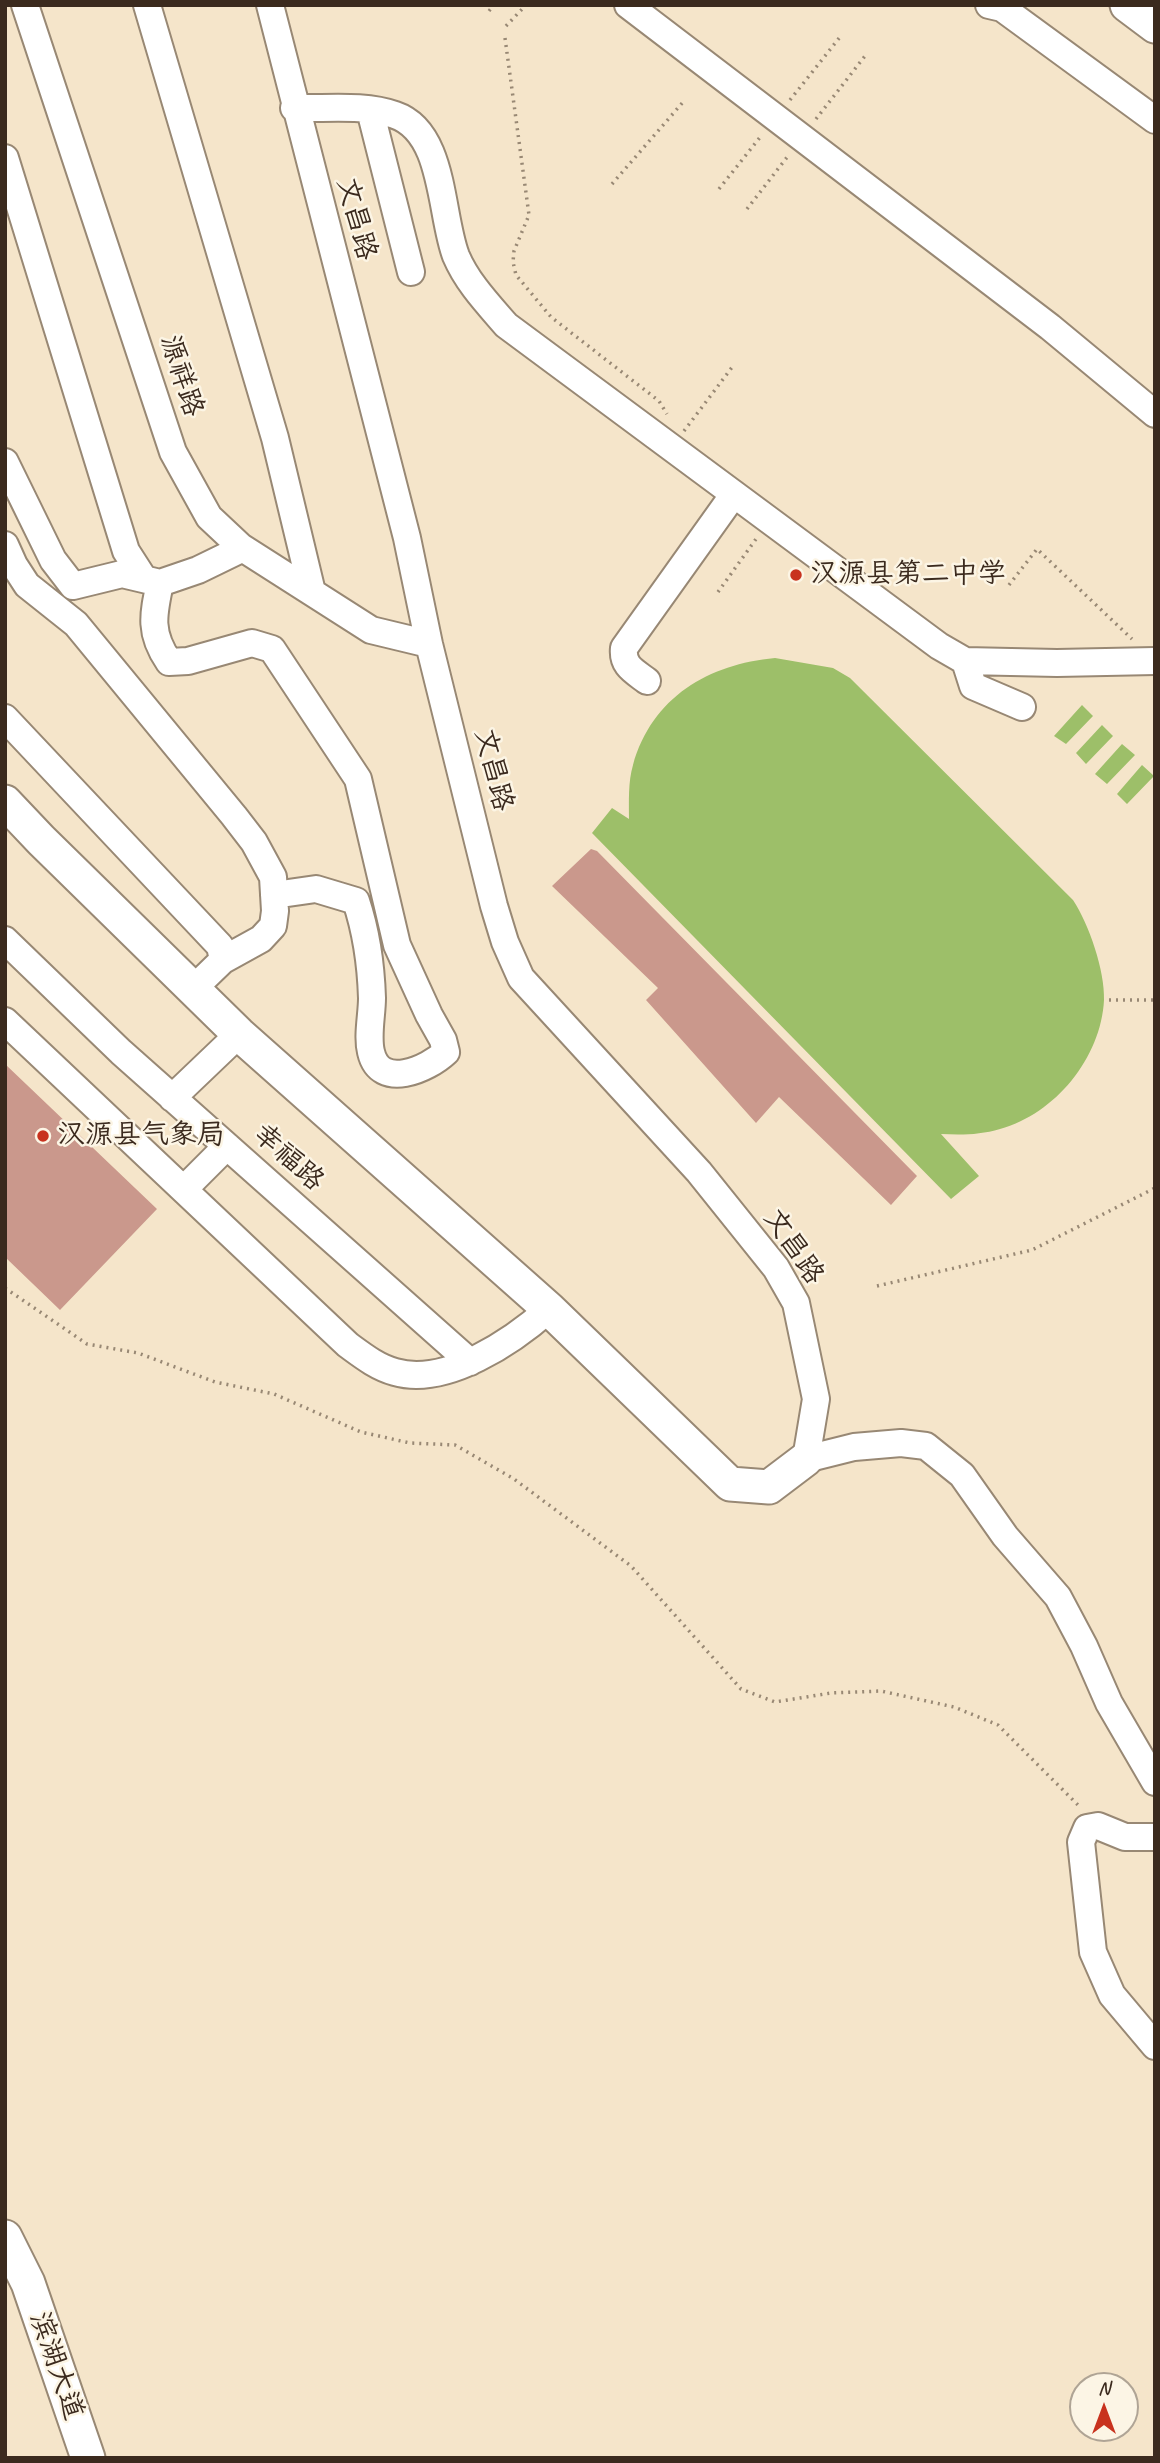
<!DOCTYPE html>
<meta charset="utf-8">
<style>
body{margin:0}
#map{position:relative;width:1160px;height:2463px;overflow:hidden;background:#f5e5ca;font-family:Caveat,sans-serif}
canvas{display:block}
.frame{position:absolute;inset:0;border:7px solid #3b2a1e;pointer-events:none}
.north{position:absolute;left:1069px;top:2372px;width:70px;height:70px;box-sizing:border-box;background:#fcf5e5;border:2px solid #afa495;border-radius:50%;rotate:0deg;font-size:19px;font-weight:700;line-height:28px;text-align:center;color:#3b2a1e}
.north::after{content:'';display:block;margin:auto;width:24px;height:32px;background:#c8321e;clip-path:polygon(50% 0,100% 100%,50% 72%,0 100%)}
</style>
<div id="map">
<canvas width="1160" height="2463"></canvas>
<div class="frame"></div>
<div class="north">N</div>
</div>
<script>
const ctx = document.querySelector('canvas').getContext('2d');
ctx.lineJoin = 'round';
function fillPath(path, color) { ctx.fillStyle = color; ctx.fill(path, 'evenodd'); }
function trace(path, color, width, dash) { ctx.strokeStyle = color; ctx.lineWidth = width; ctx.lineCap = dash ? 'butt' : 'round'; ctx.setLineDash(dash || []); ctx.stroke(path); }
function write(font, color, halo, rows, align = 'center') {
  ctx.font = font + ' Caveat,"LXGW WenKai TC",sans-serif'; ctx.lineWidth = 5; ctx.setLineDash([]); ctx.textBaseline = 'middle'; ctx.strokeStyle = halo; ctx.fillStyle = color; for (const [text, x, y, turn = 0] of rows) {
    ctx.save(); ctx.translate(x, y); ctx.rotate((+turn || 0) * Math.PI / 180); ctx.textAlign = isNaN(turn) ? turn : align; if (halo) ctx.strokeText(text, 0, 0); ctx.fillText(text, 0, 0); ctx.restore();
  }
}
fillPath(new Path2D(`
 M775,658l58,10 17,10 223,222c16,24 32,71 31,100 -3,58 -49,114 -104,129 -20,6 -39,6 -59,5l38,42 -28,23 -359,-366 20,-25 17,11c0,-18 -1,-37 4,-54 19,-68 76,-101 142,-107z
 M1082,705l11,11 -27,28 -12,-8z
 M1102,725l11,11 -27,28 -10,-11z
 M1122,744l13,11 -28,29 -12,-10z
 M1142,765l12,11 -27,28 -10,-10z`), '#9dbf69');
fillPath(new Path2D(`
 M591,849l6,2 320,325 -26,29 -112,-108 -23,26 -110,-123 12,-12 -106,-102z
 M5,1064l152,145 -97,101 -55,-53z`), '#ca988c');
const minor = new Path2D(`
 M25,5l148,447 36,65 32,30 130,83 58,14
 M147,5l128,433 37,154
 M270,5l137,533 22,106 65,262 11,36 16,36 178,194 77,96 20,35 20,96 -10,60 48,-12 47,-4 25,3 36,29 43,61 53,61 26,49 25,57 46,79
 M628,5l422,322 105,87
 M989,5l13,3 153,112
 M294,108c33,1 70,-4 101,7 50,17 45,100 61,141 11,26 31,47 50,69l433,321 26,15 92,2 98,-2
 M370,110l41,162
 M5,158l121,393 18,28
 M5,462l48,98 20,26 49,-12 38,9 38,-13 37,-18 6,-5
 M5,545l9,20 13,20 49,39 158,192 20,26 19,35 2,34 -2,15 -12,13 -38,21
 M160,583c-7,32 -11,50 9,79l19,-1 64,-18 20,6 86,130 39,166 32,70 14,25 3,12c-18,17 -66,39 -75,0 -4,-16 1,-37 1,-54 -1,-32 -6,-67 -16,-97l-40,-12 -42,6
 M965,661l8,25 49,21
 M647,681c-13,-10 -25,-15 -23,-33l110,-154
 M5,718l215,228 3,14 -31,30
 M5,940l116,112 349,310
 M5,1021l343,324c15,11 29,22 47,27 51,15 118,-31 154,-63
 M172,1098l67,-64
 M184,1189l43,-43
 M1155,1837h-30l-27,-11 -11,2 -6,14 12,110 19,43 43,51`);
const major = new Path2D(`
 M1127,5l28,21
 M5,802l36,38 198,194 310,275 181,175 39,3 37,-28
 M5,2237l23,46 60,175`);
trace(minor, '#988874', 30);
trace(major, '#988874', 37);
trace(new Path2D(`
 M489,11l5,-6
 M506,26l20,-21
 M505,38l24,177 -15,36 -1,11 3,13 35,42 108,84 8,13
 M790,100l50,-63
 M816,119l49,-63
 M612,184l72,-83
 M719,189l42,-53
 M747,209l41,-53
 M684,431l49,-65
 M1009,585l28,-36 95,90
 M718,592l38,-53
 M1109,1000h46
 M877,1286l155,-36 123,-62
 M5,1288l82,56 51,9 77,29 59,12 87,38 49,11 45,2 59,34 117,87 110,123 34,13 56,-9 50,-2 73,16 44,18 82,82`), '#988874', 3.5, [2, 5]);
trace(minor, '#fff', 26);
trace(major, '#fff', 33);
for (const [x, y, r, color] of [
 [796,575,7,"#c8321e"],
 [43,1136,7,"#c8321e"]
]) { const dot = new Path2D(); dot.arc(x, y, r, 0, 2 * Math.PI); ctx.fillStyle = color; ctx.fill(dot); trace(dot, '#fcf5e5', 2.5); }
write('28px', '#3b2a1e', '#fcf5e5', [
 ["文昌路",356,219,75],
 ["源祥路",181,376,72],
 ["文昌路",493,770,76],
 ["幸福路",288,1158,42],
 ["文昌路",793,1247,56],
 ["滨湖大道",56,2366,71]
]);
write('28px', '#3b2a1e', '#fcf5e5', [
 ["汉源县第二中学",810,575],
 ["汉源县气象局",57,1136]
], 'left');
</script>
